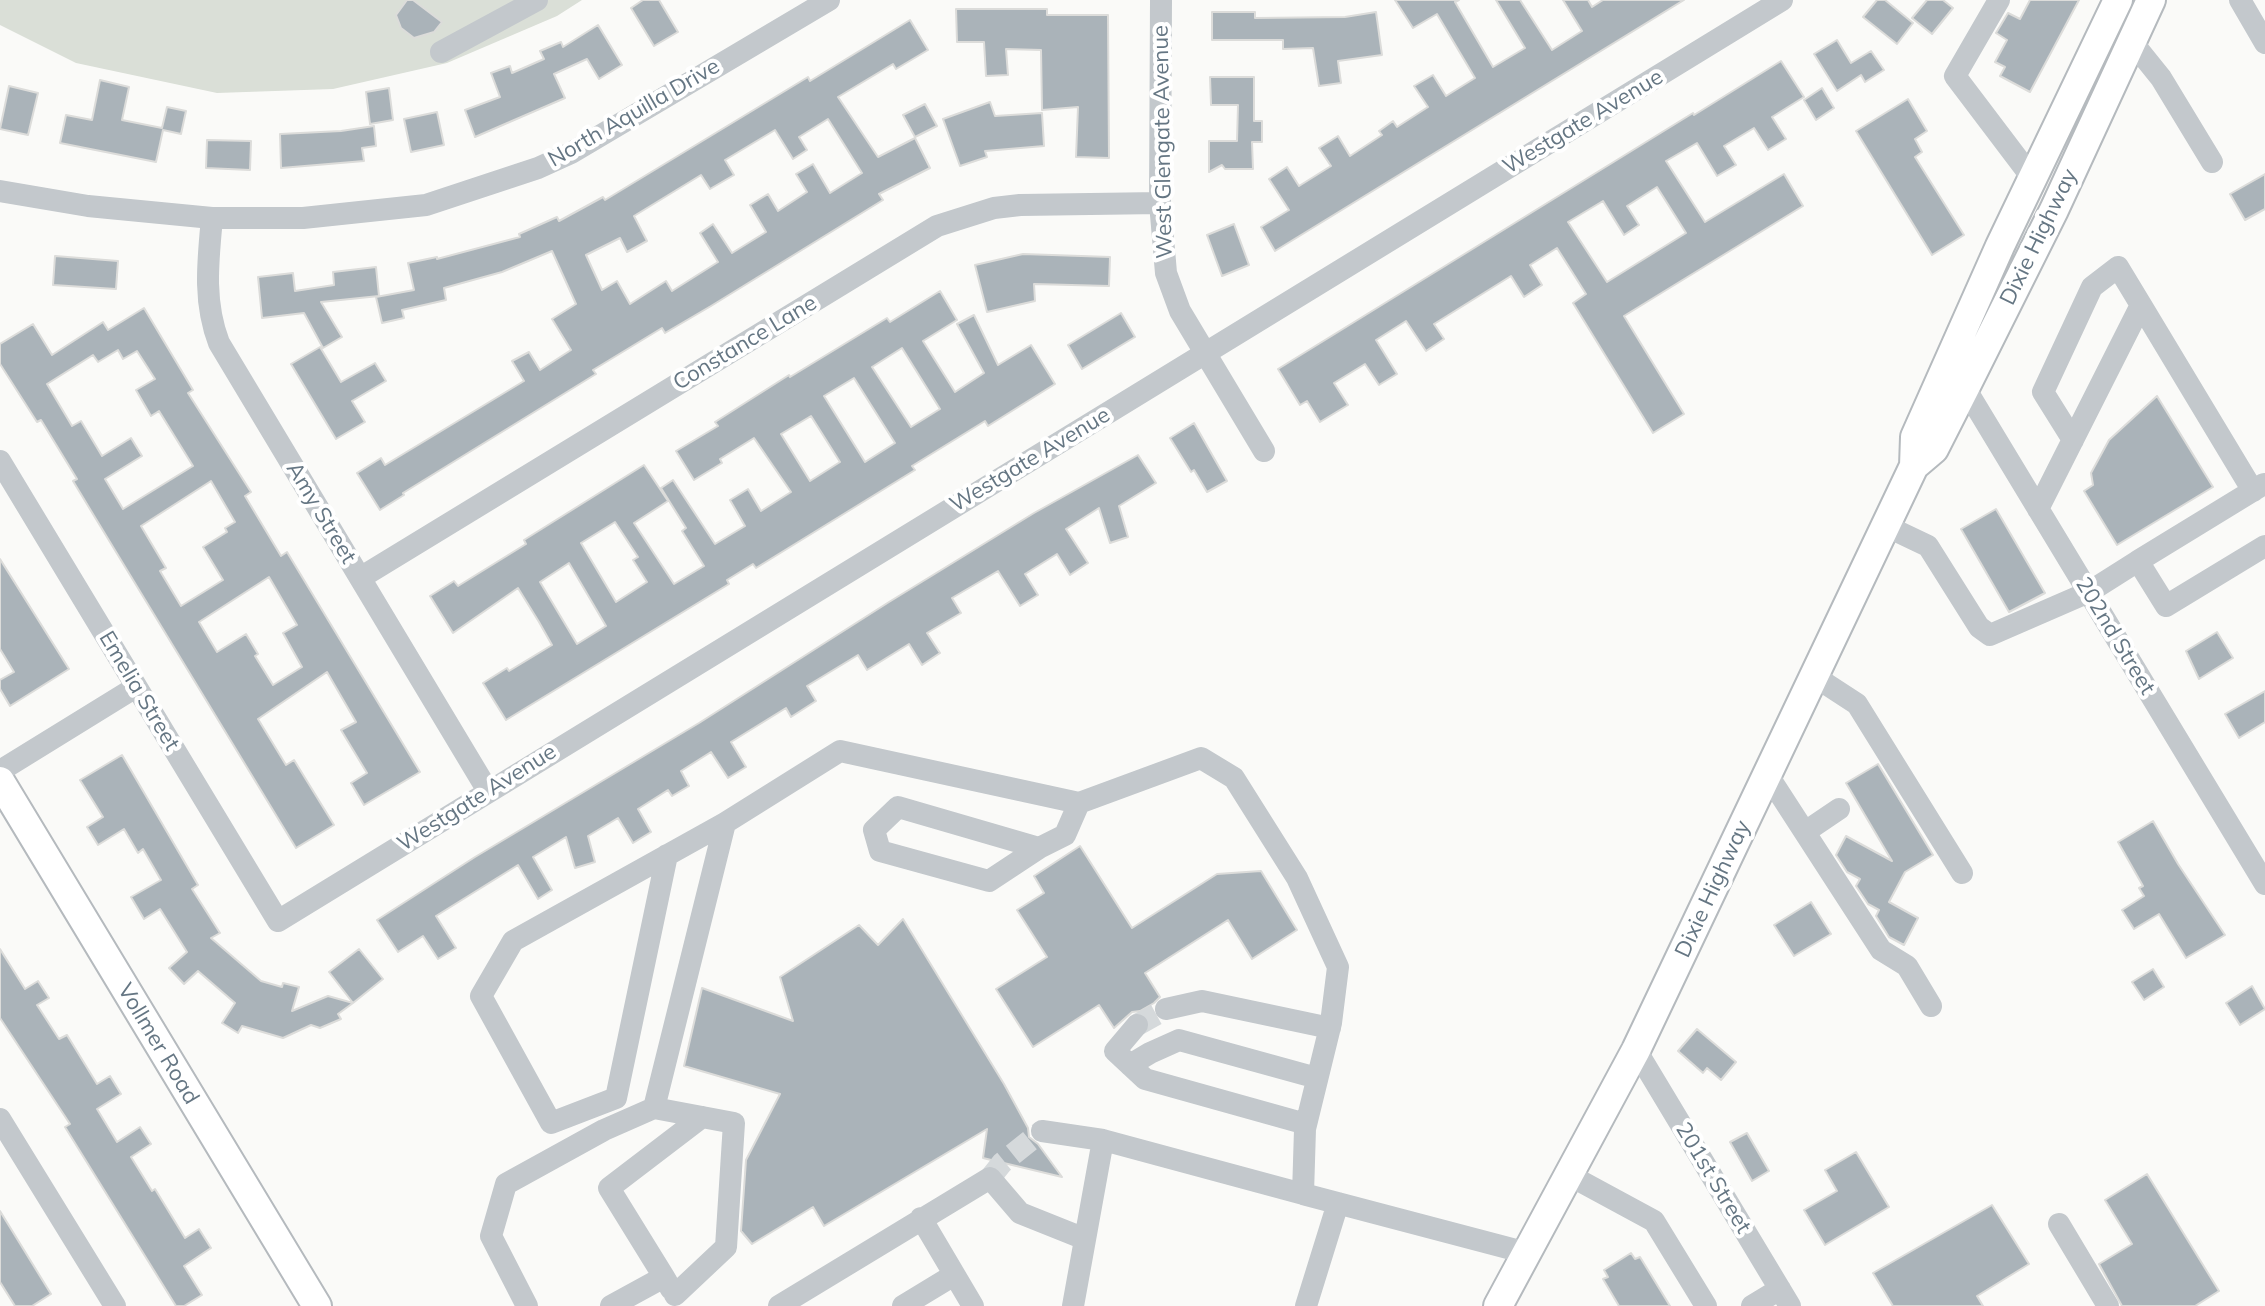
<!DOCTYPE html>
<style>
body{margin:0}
canvas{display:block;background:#fafaf8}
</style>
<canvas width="2265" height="1306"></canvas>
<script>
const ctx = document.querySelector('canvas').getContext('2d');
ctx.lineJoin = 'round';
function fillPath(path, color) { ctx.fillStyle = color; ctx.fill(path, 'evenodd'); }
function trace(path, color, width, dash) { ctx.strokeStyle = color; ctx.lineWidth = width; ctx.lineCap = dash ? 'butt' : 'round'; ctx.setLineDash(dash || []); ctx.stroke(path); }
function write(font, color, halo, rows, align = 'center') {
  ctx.font = font + ' Mulish,sans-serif'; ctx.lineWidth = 8; ctx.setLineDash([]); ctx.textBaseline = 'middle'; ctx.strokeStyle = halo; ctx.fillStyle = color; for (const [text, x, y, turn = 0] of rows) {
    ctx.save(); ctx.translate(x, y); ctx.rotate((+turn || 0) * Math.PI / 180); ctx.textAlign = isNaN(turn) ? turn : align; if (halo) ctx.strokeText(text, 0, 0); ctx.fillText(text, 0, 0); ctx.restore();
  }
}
fillPath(new Path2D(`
 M0,0h582l-25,16 -110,47 -114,26 -116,4 -141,-30 -76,-38z`), '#dadfd7');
const building = new Path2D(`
 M407,0h6l29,22 -8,10 -20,6 -13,-10 -5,-13z
 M643,0h16l19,32 -24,14 -23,-38z
 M1395,0h64l-4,2 38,65 32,-19 -29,-48h24l32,50 30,-19 -19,-31h25l4,7 11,-7h81l-409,251 -14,-24 28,-17 -20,-31 18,-12 12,19 32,-20 -12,-18 19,-12 12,20 32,-21 -3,-4 14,-10 4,6 31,-20 -14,-21 19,-11 13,21 29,-18 -38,-64 -24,14z
 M1877,0h8l28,23 -16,21 -34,-27z
 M1927,0h16l10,8 -21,26 -20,-16z
 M2030,0h49l-49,92 -30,-16 5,-9 -10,-5 12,-22 -11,-7 12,-20 12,6z
 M956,9h91v6h61l1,143 -33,-1 2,-50 -36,3 -1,-60 -35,-1 2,26 -22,1 -2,-34h-27z
 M1212,12h43v6l90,-1 31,-5 6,43 -44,6 3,22 -22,3 -6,-38 -30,1v-9h-71z
 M910,20l18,30 -32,19 -3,-5 -55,33 40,60 37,-19 15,30 -51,26 4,6 -172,106 -46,27 -3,-5 -69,42 3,4 -193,119 1,2 -24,15 -23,-37 24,-15 4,7 139,-84 -12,-20 17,-9 11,18 31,-20 -19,-31 24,-15 -24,-53 -50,21 -58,16 2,12 -44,10 2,8 -22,5 -6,-26 38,-7 -6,-27 29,-6v2l83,-22 -1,-3 38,-17 2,4 44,-24 2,3 203,-123 2,4zM828,119l34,54 -32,20 -17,-29 -17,10 11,18 -29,19 -10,-17 -18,11 16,27 -34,21 -19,-29 -13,9 18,29 -46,29 -6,-10 -36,23 -13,-23 -15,9 -16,-35 34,-17 7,14 20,-11 -13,-25 67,-41 9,14 24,-14 -9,-15 50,-30 18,29 14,-9 -8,-13z
 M598,25l24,40 -23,14 -12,-20 -33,15 11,24 -90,39 -10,-27 35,-13 -9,-24 19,-7 2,7 32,-14 -4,-8 21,-9 2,5z
 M1837,40l14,23 20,-12 13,19 -19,12 -4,-7 -24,16 -23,-37z
 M1781,61l23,36 -32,20 14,22 -18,11 -14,-22 -30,18 12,19 -19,11 -20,-33 -31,18 39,61 79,-48 19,32 -179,110 60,98 -31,19 -80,-130 13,-9 -29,-46 -27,17 12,20 -18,12 -13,-21 -77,48 10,15 -18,12 -20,-30 -30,19 21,34 -18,11 -14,-21 -31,19 14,22 -28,17 -13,-21 -7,4 -22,-36 415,-256 1,2zM1657,187l29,46 -79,49 -39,-60 35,-21 21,34 15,-10 -12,-19z
 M1210,77h44v44h8v21h-10l1,27h-28l-3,-4 -13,7v-31h28l1,-36h-27z
 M100,80l29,7 -7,33 40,8 5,-21 19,4 -5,23 -18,-4 -7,32 -96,-19 6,-28 26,5z
 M9,86l29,7 -10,42 -28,-6z
 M389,88l4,32 -23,4 -4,-32z
 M1822,88l12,20 -18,12 -12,-20z
 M1908,99l19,32 -12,8 7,13 -7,5 49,78 -32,20 -76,-124z
 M990,102l5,14 47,-3 2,33 -59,5 2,6 -27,9 -17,-47z
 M925,104l12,22 -22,11 -12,-22z
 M437,112l7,33 -33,7 -7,-33z
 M374,126l2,20 -14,2 2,13 -83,7 -1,-34 61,-3z
 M207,140l44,1 -1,29 -44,-2z
 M2265,174v35l-20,11 -15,-26z
 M1234,224l15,41 -27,11 -15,-41z
 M1023,254l87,3 -1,29 -75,-2 1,17 -48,11 -12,-47z
 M55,256l63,5 -2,28 -63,-4z
 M376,267l3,29 -58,6 21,35 -19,11 -19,-35 -42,5 -4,-41 35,-4 2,18 39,-6 -1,-13z
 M940,291l17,29 -34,21 32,51 29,-19 -27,-49 17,-9 24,50 33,-20 24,39 -67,42 -3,-5 -73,45 3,4 -159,98 -3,-4 -26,16 2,4 -223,136 -23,-37 24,-15 2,3 43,-26 -13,-23 -21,-34 -65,45 -23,-37 24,-15 4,5 68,-42 -2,-4 120,-75 24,36 -34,22 40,61 30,-18 -22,-35 4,-3 -25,-40 12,-8 42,64 30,-18 -15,-26 18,-11 13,22 30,-19 -37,-54 -34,21 2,4 -28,17 -18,-29 42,-25 -3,-4 74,-47 1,2 97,-59 3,4zM902,348l38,61 -29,18 -39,-60zM854,378l41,65 -30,19 -41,-66zM811,416l29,46 -30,19 -29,-47zM615,522l23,35 -5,3 14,22 -31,20 -35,-59zM569,563l37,63 -29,18 -37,-62z
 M144,308l49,82 -5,3 63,99 -6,4 36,60 6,-4 133,220 -56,33 -13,-22 16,-10 -26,-43 15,-8 -29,-50 -69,47 28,46 8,-5 40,65 -38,23 -200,-329 -23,-38 4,-2 -36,-59 -4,2 -37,-58v-20l33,-20 19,31 51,-33 5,8zM118,350l5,9 14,-8 18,28 -19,11 15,26 8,-5 34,55 -70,43 -18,-30 37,-23 -11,-18 -29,18 -21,-35 -9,5 -25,-42 46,-29 5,7zM211,481l24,41 -10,6 2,4 -24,15 20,33 -42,26 -21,-35 6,-3 -25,-42zM269,577l28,48 -14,8 19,34 -29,18 -18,-29 3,-2 -12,-20 -29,18 -18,-30z
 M1121,313l14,24 -53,32 -14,-24z
 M320,347l21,35 34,-19 11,18 -34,20 13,21 -29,17 -45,-75z
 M2157,396l56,91 -96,58 -33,-54 9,-6 -2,-12 18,-33z
 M1194,423l33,58 -20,11 -13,-22 -3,2 -21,-34z
 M1138,455l18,28 -37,23 9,31 -18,6 -11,-35 -33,21 22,34 -18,12 -13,-21 -32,20 13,21 -18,11 -22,-35 -46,27 9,15 -34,20 13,20 -18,12 -13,-21 -42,26 -9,-15 -51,31 9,15 -25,16 -5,-9 -55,34 15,25 -18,11 -17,-26 -30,19 8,15 -17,10 -4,-6 -30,19 13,23 -18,11 -15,-25 -30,18 7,26 -20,6 -9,-31 -33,20 19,33 -14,9 -20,-34 -82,51 20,32 -18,11 -15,-23 -25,16 -21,-32 98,-63 224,-134 190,-121 145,-89z
 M1996,509l49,84 -36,19 -48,-83z
 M0,559l69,110 -59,37 -10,-17v-9l14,-8 -14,-23z
 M2217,632l16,26 -34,21 -13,-28z
 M2265,691v31l-26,16 -14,-24z
 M122,755l76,130 -6,4 28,44 -9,5 50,43 21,6 1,-4 16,4 -7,24 36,-15 25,7 -15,11 3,5 -21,9 -9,-3 -28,13 -41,-12 -4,7 -16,-10 13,-20 -37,-32 -14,13 -15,-16 18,-16 -27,-43 -16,10 -13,-22 30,-17 -18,-31 -5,4 -14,-24 -26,16 -11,-18 16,-10 -23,-37z
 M1878,764l55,91 -28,17 -16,30 29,16 -14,27 -15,-8 -13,-21 3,-6 -11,-6 -12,-18 4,-7 -13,-7 -11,-17 10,-19 46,25 -46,-78z
 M2153,821l25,43 47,71 -39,23 -27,-44 -25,15 -12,-19 22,-14 -5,-8 4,-2 -25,-44z
 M1080,846l52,82 85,-54 44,-3 36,59 -45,29 -24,-39 -83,53 15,24 -6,6 -14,8 -8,1 -18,16 -15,-23 -66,42 -37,-58 51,-32 -30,-47 27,-17 -10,-17z
 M1811,902l20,32 -37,22 -20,-31z
 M903,919l101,165 24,44 1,9 9,7 24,33 -79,-19 4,-29 -163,97 -11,-19 -61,37 -11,-13 5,-71 34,-66 -96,-28 18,-78 91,33 -13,-44 79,-52 19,20z
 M0,949l25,40 13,-8 11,17 -12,7 22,34 8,-4 30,49 13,-8 11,18 -24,15 20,33 23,-15 11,17 -20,13 21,34 3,-2 30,49 14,-9 12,19 -27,18 18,29 -18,11h-8l-111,-179 5,-3 -70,-106z
 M359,949l24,30 -30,24 -24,-31z
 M2153,969l11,18 -20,13 -12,-18z
 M2252,986l13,23 -25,16 -14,-22z
 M1697,1029l39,33 -15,18 -14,-12 -4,5 -25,-22z
 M1747,1133l22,38 -17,10 -22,-39z
 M1856,1152l33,55 -64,38 -21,-35 33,-19 -12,-21z
 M2147,1174l72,117 -24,15h-73l-23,-42 33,-20 -27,-44z
 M1992,1205l37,59 -52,32 6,10h-90l-20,-33z
 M0,1211l51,83 -19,12h-17l-15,-24z
 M1631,1253l4,6 5,-2 30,49h-51l-16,-27 5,-2 -4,-7z`);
fillPath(building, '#aab3b9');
trace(building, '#dcdcda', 2);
trace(new Path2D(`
 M1137,1025l29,-16
 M990,1178l12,-15 40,-32`), '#d5d9db', 22, [22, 11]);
const major = new Path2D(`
 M1914,466l1,-29 85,-191 118,-246
 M0,781l317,525
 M1498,1306l138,-256 278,-584 20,-17 31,-61 89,-178 97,-210`);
trace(major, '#b5babe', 32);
trace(new Path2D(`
 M1161,0l-1,203 6,70 14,38 84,140
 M1999,0l-44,76 78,103
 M2240,0l25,43
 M2132,42l29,36 51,84
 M441,52l96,-52
 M0,191l88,15 124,12h91l123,-13 112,-37 33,-15 258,-153
 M212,218c-4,43 -9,84 7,125l269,448
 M1965,388l300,496
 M2073,440l-30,-48 49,-105 26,-20 23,38
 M0,461l278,460 1504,-921
 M2038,509l103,-204 112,186
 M1886,526l42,20 51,81 11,8 99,-43 49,-31 28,45 99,-60
 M2138,561l126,-77
 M360,578l577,-352 57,-18 26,-3 140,-2
 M1814,676l43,28 105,169
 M0,771l136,-84
 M1767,774l114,176 26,16 24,40
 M1805,832l34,-23
 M1039,848l-141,-41 -24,23 6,21 109,30 50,-33 26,-13 14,-32
 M667,855l-51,243 -65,25 -70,-127 32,-55 212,-118
 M1166,1009l36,-8 128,27
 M1137,1025l-22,26 30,28 161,45
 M1636,1050l154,256
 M1130,1065l20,-12 29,-13 138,38
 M654,1108l80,15 -8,124 -51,48
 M0,1119l115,187
 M1042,1131l61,9 200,54
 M1569,1175l85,46 52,85
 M921,1218l52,88
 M2059,1224l49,82
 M664,1277l-55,-89 93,-71
 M527,1306l-36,-70 15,-52 98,-54 50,-22 71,-285 115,-72 239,52 122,-45 33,20 63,100 41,89 -7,56 -26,106 -2,65 224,59
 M611,1306l53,-29 7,12
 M779,1306l211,-128 30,35 65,26
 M903,1306l51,-31
 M1073,1306l30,-166
 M1306,1306l32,-103
 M1752,1306l28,-17`), '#c3c8cc', 22);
trace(major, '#fff', 28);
write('22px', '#657683', '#fff', [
 ["North Aquilla Drive",634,113,-30],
 ["Westgate Avenue",1583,122,-31],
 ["West Glengate Avenue",1163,142,-91],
 ["Dixie Highway",2039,237,-64],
 ["Constance Lane",745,343,-31],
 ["Westgate Avenue",1030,460,-31],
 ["Amy Street",321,513,59],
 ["202nd Street",2115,636,59],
 ["Emelia Street",139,691,59],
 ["Westgate Avenue",477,798,-32],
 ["Dixie Highway",1713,889,-65],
 ["Vollmer Road",158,1044,59],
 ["201st Street",1713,1178,59]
]);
</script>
